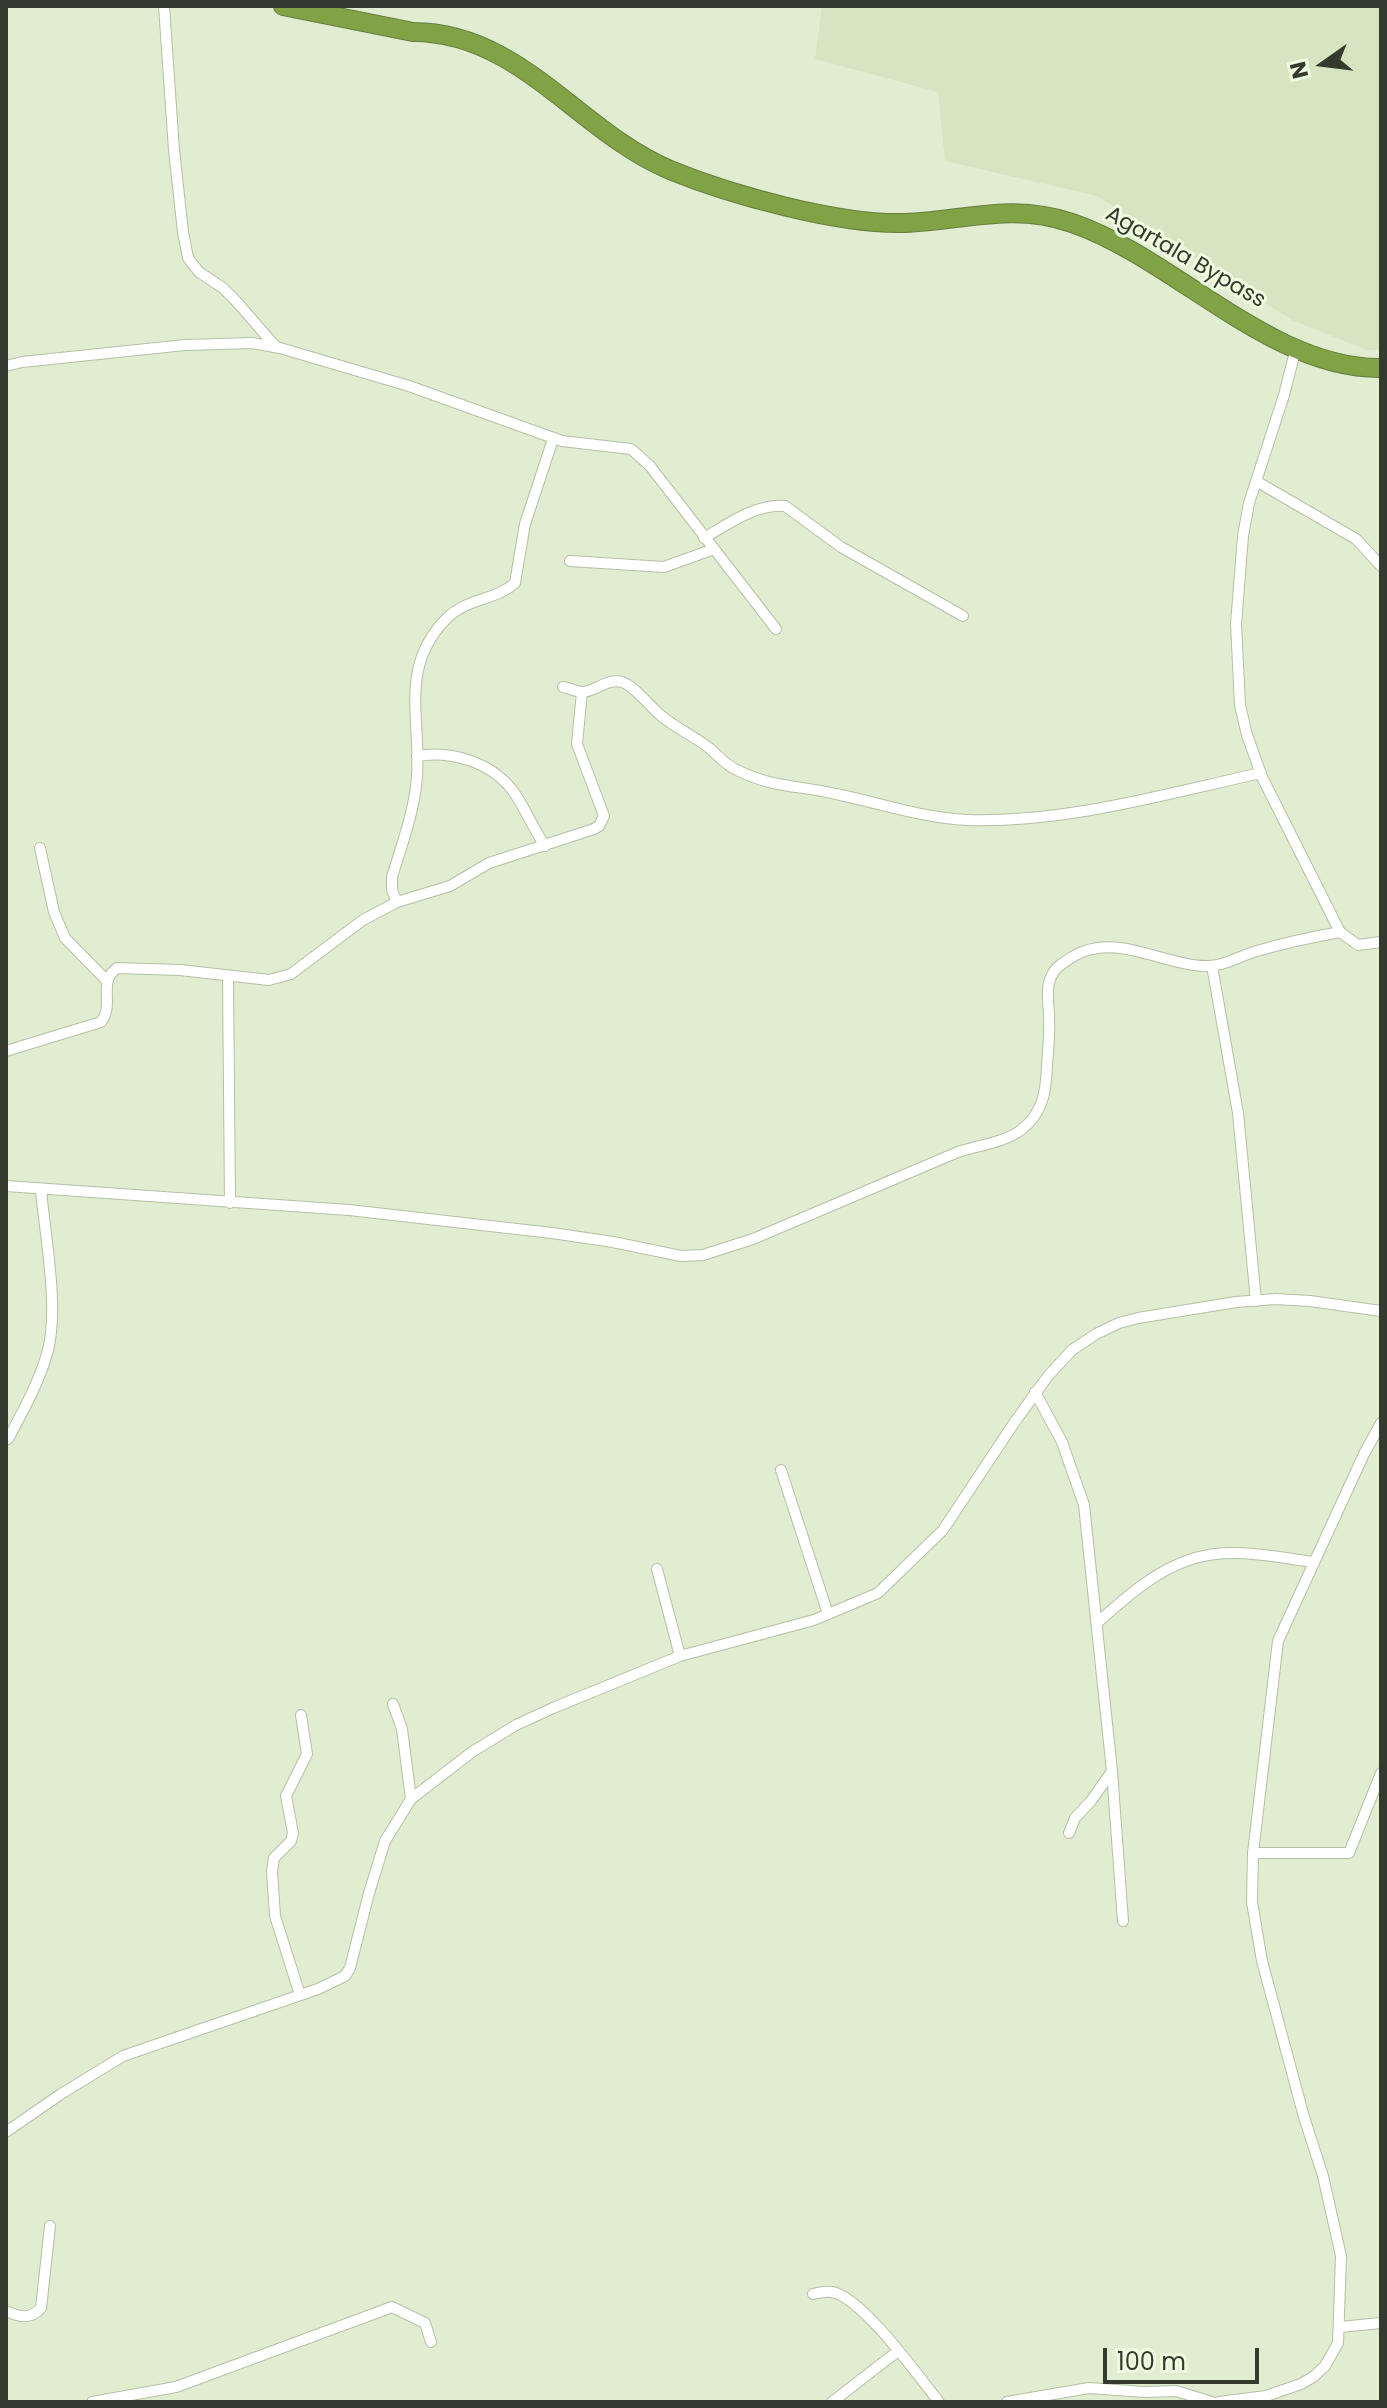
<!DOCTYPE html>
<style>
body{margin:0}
#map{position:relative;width:1387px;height:2408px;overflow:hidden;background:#e1edd1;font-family:Poppins,sans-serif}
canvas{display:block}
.frame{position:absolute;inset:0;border:8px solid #353a2f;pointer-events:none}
.north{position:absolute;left:1283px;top:24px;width:80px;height:80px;-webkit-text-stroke:6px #eefbde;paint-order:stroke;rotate:256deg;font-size:22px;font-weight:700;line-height:32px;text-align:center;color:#353a2f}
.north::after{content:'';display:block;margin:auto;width:28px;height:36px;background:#353a2f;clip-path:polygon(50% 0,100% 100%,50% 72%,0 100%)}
.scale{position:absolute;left:1103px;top:2348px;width:156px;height:36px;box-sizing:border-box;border:4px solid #353a2f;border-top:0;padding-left:10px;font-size:24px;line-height:28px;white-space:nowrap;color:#353a2f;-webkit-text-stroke:6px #eefbde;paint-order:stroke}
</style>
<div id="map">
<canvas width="1387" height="2408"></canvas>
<div class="frame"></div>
<div class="north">N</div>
<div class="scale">100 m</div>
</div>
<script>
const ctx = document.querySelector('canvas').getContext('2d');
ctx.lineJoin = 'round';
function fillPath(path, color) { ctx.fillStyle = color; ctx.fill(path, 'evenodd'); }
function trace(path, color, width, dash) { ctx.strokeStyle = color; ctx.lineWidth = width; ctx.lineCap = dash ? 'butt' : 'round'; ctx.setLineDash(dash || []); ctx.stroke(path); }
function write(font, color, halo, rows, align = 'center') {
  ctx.font = font + ' Poppins,sans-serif'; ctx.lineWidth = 6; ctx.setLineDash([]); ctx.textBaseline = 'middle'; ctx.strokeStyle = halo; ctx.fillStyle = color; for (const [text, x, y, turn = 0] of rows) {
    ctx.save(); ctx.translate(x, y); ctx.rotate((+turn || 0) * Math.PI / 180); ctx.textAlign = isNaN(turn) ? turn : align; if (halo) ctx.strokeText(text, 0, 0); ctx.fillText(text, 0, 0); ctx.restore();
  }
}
fillPath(new Path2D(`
 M822,6h559v344h-14l-75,-30 -195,-124 -152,-35 -7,-69 -123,-33z`), '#d5e4c1');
const street = new Path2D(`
 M164,6l10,144 9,82 5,26 11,14 24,16 13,13 40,46
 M1296,348l-12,47 -35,108 -6,33 -7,88 4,81 7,30 15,42 78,155 18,13 23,-3
 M6,366l16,-4 163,-17 67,-2 28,5 129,38 153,55 69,8 19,17 126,163
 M1256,481l100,58 25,27
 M704,538c24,-14 53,-35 81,-32l56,41 122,69
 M570,561l94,6 50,-18
 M563,687c6,1 12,4 18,5 14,0 26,-14 41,-10 11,3 27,23 36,31 15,14 35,22 51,35 9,7 16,17 28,22 35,18 62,15 99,24 44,9 86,24 131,26 100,3 198,-26 294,-47
 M417,756c34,-6 74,6 96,35 12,17 20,37 32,55
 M40,848l14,64 11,26 42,43
 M397,902l-5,-12v-13c10,-33 23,-68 25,-101 4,-58 -18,-109 29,-157 22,-22 49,-18 69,-36l10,-59 28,-85
 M1212,966l26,147 18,188
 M228,976l2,227
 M6,1051l95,-29c14,-17 -4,-40 16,-54l63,2 89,10 22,-6 72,-54 34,-18 53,-16 39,-23 105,-34 5,-3 5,-10 -27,-72 5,-52
 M6,1186l343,24 203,23 61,9 68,14 22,-1 50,-16 205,-87c21,-7 45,-9 63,-22 22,-17 25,-38 26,-64 1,-16 3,-32 2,-49 0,-13 -4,-30 3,-42 4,-9 14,-14 22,-19 42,-24 88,9 131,10 18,1 34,-10 52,-15 27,-8 55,-14 83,-19
 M1035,1392l27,50 22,63 28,266 11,150
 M8,1439c15,-28 32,-58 40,-89 11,-44 -3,-114 -7,-160
 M781,1470l47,144
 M657,1569l23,87
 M1097,1623c29,-26 60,-54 98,-65 38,-11 80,-1 118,4
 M393,1704l9,25 9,70
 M1069,1833l6,-15 16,-17 21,-30
 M1253,1853h96l32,-80
 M300,1995l-25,-79 -3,-45 2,-13 17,-17 2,-8 -7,-37 21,-42 -6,-39
 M6,2132l55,-38 62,-38 195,-67 27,-13 5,-8 19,-75 16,-52 26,-42 61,-47 44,-27 37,-17 127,-52 134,-36 64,-27 65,-63 71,-107 34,-47 24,-26 24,-16 23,-11 19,-5 98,-16 39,-3 35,2 71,10
 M813,2294c6,-1 12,-3 19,-2 30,5 87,85 107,110
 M6,2311c13,6 24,9 35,-3l9,-82
 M1340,2327l41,-4
 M92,2402l84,-15 216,-80 33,16 6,19
 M832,2402l66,-51
 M1007,2402l82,-14 55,4 32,-1 36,11
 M1219,2402l47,-6 35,-12 12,-7 12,-11 13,-23 3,-87 -18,-80 -19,-59 -42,-156 -10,-59 1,-49 25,-212 86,-187 17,-31`);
const highway = new Path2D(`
 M283,6l130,26c107,0 166,100 257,138 61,25 169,55 235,53 60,-2 106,-21 167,0 102,35 198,146 309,145`);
trace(street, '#b4c0a4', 12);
trace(highway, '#667e3e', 20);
trace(street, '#fff', 10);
trace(highway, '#81a346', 18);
write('22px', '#353a2f', '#eefbde', [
 ["Agartala Bypass",1185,258,30]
]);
</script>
